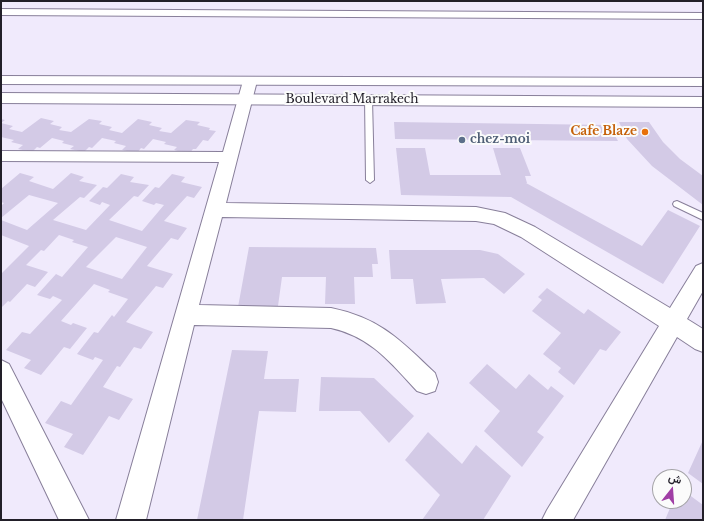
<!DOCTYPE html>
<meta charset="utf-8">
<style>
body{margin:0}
#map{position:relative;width:704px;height:521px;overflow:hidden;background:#f0eafc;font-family:"Libre Baskerville",Vazirmatn,serif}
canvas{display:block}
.frame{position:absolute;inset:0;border:2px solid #221f29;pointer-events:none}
.north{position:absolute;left:652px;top:469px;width:40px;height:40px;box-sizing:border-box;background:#fbfbfb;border:1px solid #a4a3a7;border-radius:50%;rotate:17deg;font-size:11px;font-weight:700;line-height:16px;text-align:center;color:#221f29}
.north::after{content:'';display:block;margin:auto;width:14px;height:18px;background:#a03ea5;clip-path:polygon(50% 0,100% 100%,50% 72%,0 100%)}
</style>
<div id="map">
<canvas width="704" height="521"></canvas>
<div class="frame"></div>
<div class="north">ش</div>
</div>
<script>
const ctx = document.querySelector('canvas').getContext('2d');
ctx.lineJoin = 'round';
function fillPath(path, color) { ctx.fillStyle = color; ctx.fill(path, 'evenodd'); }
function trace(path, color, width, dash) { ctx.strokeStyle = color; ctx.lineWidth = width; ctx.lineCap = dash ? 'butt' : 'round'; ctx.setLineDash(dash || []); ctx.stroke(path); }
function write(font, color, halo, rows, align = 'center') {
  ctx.font = font + ' "Libre Baskerville",serif'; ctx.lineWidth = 4; ctx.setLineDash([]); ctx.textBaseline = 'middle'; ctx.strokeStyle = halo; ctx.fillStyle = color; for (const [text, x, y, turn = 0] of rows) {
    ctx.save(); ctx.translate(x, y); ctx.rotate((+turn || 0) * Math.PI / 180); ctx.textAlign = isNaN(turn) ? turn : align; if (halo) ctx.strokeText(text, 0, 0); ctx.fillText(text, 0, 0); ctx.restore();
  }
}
fillPath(new Path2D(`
 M41,118l13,3 -4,3 12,3 -3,3 12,2 18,-13 13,2 -3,3 13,3 -3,3 13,3 16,-14 14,3 -3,3 13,3 -3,3 12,2 15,-13 14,2 -3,3 13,3 -1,2 7,1 -8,10 -5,-1 -7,9h-3l-4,5 -15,-4 3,-3 -13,-3 2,-2 -13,-3 -9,10 -3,-1 -4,5 -15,-3 4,-4 -12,-3 2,-2 -14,-3 -10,10 -3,-1 -5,5 -14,-3 4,-3 -12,-3 2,-2 -12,-3 -12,10 -3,-1 -5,5 -14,-3 5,-4 -12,-3 3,-2 -13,-3v-18l4,1 -4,3 12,3 -4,3 13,3z
 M394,122l215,3 9,16 -223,-2z
 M619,122h30l14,20 17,17 23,17v29l-51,-39 -25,-27z
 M396,148h29l5,27h71l-8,-27h27l11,28h-6l2,7h-1l116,63 26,-36 32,16 -37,58 -152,-87 -110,-2z
 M20,173l14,4 -5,4 24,8 18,-16 13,4 -5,4 18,4 -13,13 -4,-1 -27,23 33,10 24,-25 -8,-3 -2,3 -11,-4 14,-14 4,1 14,-14 13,3 -4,5 19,3 -11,12 -4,-1 -25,24 33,11 22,-26 -8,-2 -2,2 -12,-4 13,-14 4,1 13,-14 13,3 -4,5 21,5 -8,11 -7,-2 -23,25 23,7 -9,12 -7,-2 -24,28 26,8 -10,14 -7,-2 -30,36 27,10 -12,17 -7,-2 -14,20 -3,-1 -14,21 30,12 -14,21 -10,-4 -26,39 -19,-8 9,-13 -28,-11 16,-22 10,4 32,-45 -8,-3 -2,3 -16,-6 17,-22 4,1 14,-18 2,2 14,-18 -20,-7 2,-2 -16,-6 -33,37 10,4 2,-2 14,5 -17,21 -6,-2 -23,28 -17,-7 7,-8 -25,-10 16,-18 8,2 32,-34 -9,-4 -3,3 -13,-4 19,-21 6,3 26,-30 -16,-5 2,-2 -15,-5 -15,16 -3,-1 -15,15 22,7 -13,15 -8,-3 -17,18 -2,-1 -7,7v-34l28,-28 -28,-11v-15l26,10 31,-27 -29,-8 -28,23v-12l3,-3 -3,-1v-13zM116,237l31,10 -25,32 -36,-12z
 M249,247l127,1 2,16h-6l1,13h-19l1,27h-30l1,-27h-44l-4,29 -40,1z
 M389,250h91l18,4 27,20 -21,20 -20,-16 -43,1 5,24 -30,1 -3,-25h-22z
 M547,288l37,26 4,-5 33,23 -15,19 -6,-2 -26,36 -16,-13 3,-4 -18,-14 18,-21 -29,-22 10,-11 -4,-3z
 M232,350l36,1 -4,28h35l-3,33 -37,-1 -16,109h-46z
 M487,364l29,25 13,-15 19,16 3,-4 13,10 -27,36 7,5 -22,30 -38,-36 16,-20 -31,-28z
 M321,377l53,1 40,38 -25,27 -29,-32h-41z
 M428,432l34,32 14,-19 35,31 -28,44h-61l18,-25 -35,-35z
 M703,440v44l-15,-11z
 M684,491l19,14v15h-38l8,-19h11z`), '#d3cae6');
const lane = new Path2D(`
 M365,97h6l1,2 2,81 -4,3 -4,-3z
 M677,201l26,12v7l-29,-14 -1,-2 1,-2z`);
const street = new Path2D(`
 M1,9l702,4v6l-702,-4z
 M250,77l5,1 2,3 -31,122 250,4 29,6 30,14 135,81 26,-42 7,-3v28l-16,28 16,10v23l-8,-3 -18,-12 -104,183h-31l5,-10 112,-184 -138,-89 -27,-13 -18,-3 -254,-4 -23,88 132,3c49,10 69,32 104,65l3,9 -3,9 -9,3 -9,-3c-27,-29 -46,-54 -86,-63l-137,-3 -48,195h-30l103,-358 -218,-1v-10l222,1 20,-71 2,-3z
 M1,360l8,4 80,156h-30l-58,-122z`);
const secondary = new Path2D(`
 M1,76l702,2v8l-702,-2z
 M1,93l702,4v10l-702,-4z`);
trace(lane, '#887f9a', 2);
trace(street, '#887f9a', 2);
trace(secondary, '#887f9a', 2);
fillPath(lane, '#fff');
fillPath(street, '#fff');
fillPath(secondary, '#fff');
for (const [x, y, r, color] of [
 [645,132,4,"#e8710a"],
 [462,140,4,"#5c6f8a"]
]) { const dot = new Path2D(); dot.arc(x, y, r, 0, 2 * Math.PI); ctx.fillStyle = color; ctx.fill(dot); trace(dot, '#fbfbfb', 1.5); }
write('12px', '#221f29', '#fbfbfb', [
 ["Boulevard Marrakech",352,100]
]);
write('bold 12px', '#c56008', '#fbfbfb', [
 ["Cafe Blaze",637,132]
], 'right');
write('bold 12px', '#4e5e75', '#fbfbfb', [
 ["chez-moi",470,140]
], 'left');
</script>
